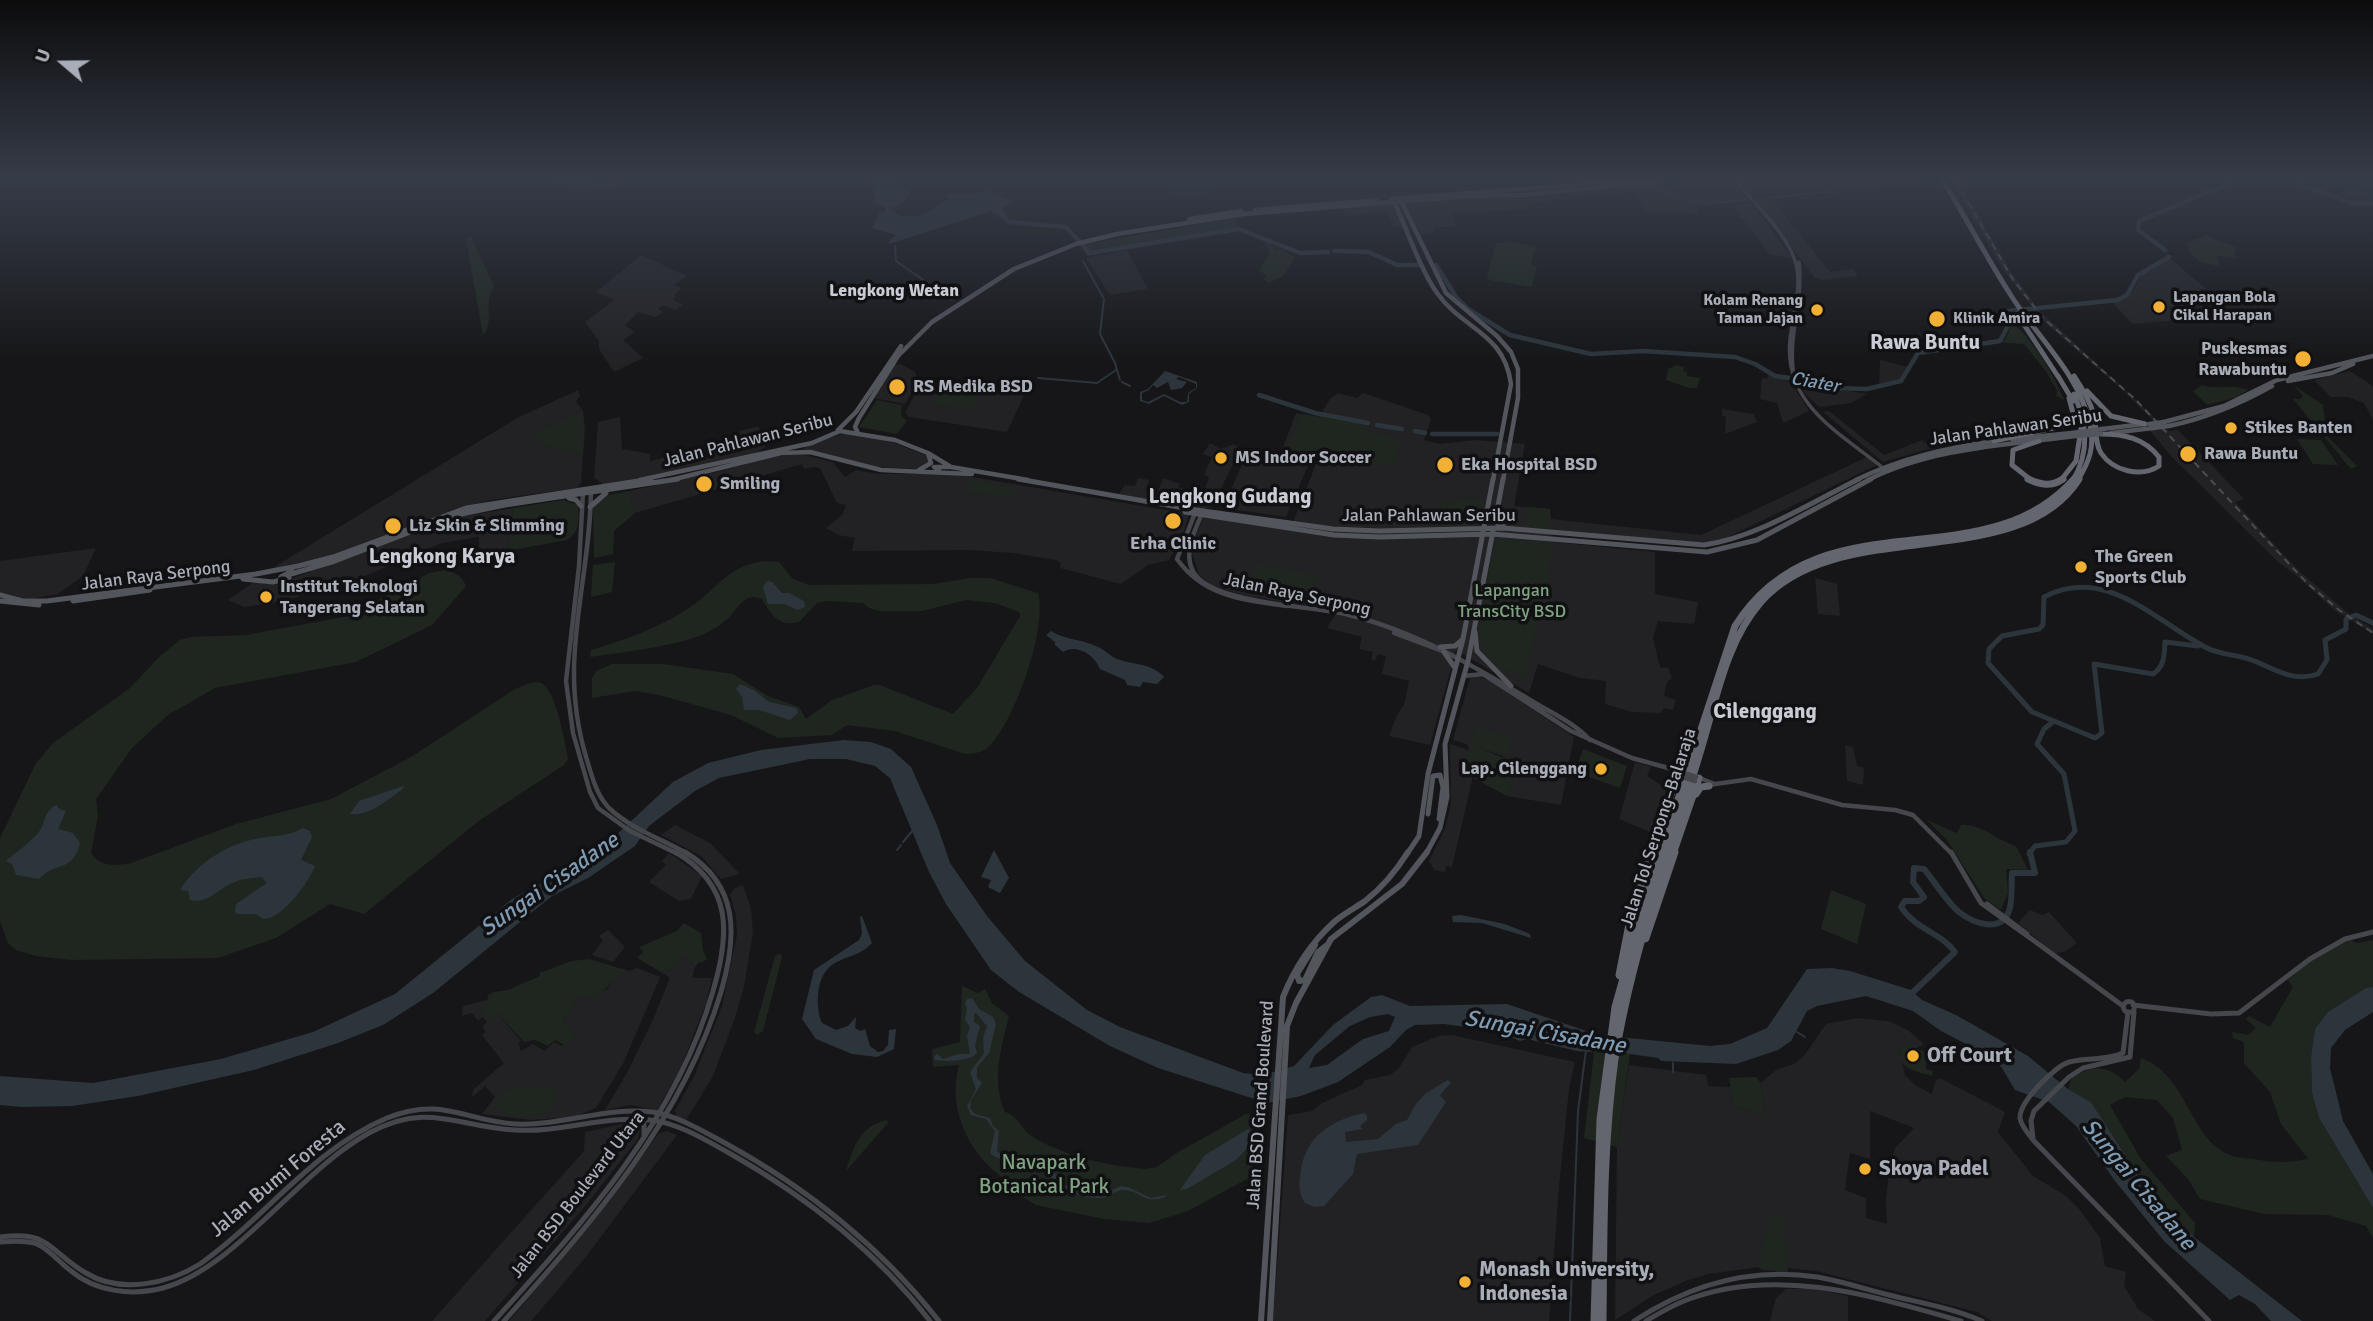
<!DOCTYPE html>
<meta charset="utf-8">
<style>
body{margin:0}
#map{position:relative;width:2373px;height:1321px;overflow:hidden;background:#161618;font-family:Signika,sans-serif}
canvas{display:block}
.north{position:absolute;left:28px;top:28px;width:70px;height:70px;-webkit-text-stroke:5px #111113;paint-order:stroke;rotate:290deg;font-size:19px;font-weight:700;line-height:28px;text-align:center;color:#a8adb8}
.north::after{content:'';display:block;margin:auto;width:24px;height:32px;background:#a8adb8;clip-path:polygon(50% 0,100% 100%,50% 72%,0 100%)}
</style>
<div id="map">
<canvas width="2373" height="1321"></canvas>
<div class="north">U</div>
</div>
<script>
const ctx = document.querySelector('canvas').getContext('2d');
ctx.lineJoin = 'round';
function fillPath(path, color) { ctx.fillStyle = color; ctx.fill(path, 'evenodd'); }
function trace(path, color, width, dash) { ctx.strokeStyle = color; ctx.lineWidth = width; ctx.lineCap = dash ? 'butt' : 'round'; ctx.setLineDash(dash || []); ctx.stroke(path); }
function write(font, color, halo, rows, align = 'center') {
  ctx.font = font + ' Signika,sans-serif'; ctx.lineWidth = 7; ctx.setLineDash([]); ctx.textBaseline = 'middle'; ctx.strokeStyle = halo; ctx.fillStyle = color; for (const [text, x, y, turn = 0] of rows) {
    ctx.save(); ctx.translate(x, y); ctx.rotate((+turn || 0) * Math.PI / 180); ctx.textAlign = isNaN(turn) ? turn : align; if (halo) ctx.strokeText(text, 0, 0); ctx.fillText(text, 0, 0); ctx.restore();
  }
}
fillPath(new Path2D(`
 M1681,181h53l15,20 -53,6 4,7 -32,-3 -20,2 -14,-22 -108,13 2,5 -75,4 -2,2 5,11 -22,2 1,5 -14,2 -15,-30 3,-3 65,-6 46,3z
 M1741,181h163l1,3 -24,-2 -1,4 -129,10z
 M1952,181h13l6,9 -7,1 46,79 28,39 131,122 9,-1 66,69 -9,3 65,70 47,40 26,17v5l-39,-24 -37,-34 -18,-13 -107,-106 -23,-27 12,-1 -35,-36 -85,-74 -38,-50z
 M1771,198l59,74 24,-3 4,7 -35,4 -8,-2 -60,-78z
 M1751,202l40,54 1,3 -23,-5 -37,-50z
 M1392,204l14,24 -13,-2 -8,-14 -39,3 -4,-7z
 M1127,250l21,39 -38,6 -24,-37z
 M641,255l46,21 -13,9 8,3 -8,7 2,1 -3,4 10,5 -8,5 -12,-5 -5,4 5,3 -7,5 -18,-5 -13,13 10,7 -12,8 20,18 -29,14 -15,-23v-8l-14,-19 29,-22 -18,-8z
 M2170,258l36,31h-6l3,8h-13l5,12 -27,-3 11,14 -47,4 -19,-21 10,-3 10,-9 8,-15z
 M1880,360l28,7 -8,13 -21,5z
 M901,364l14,8 3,9 -13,23 -32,-6 21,-33z
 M2350,371l23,15v34l-9,-17 -16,-6h-17l-17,-17z
 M1768,375l21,4 20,32 -26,12 -6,-20 -17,-4 2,-21 5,1z
 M1798,381l29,10 17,-1 23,4 -16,9 -32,4 -14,-13z
 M920,384l55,9 40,-8 10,8 -18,39 -98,-15 -4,-4z
 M578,390l2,6 -4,6 7,9 2,18 -4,54 -4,5 -86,12 -36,9 -122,46 -62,14 246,-151z
 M1338,393l19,5 6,-5 65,22 3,4 -7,21 16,4 35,-4 50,4 -11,62 36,3 1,10 150,16 166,-78 10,8 -155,75 -14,3 -157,-12 1,11 103,10v42l43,8 -4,22 -36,-3 -5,17 6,25 2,5 7,-1 4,11 -5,4 -3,14 12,4 -3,10 -9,-2 -3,5 -29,-1 -27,-8 1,-23 -26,-3 -42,-14 -9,29 -73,-43 -26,95 -41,-9 8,-21 7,-10 5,-24 -27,-7 4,-18 -8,-2 -3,7 -4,-2 2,-7 -14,-3 3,-12 -35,-9 11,-17 -96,-16 -32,-11 -11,-9 -7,-22 1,-11 11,-25 86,13 28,-71 -36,-9 14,-37 23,4 11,-18z
 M1722,409l32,5 3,8 -32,12 1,-17 -4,-1z
 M1829,411l55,44 38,-15 10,8 -49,14 -60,-50z
 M620,417l2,32 28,5v7l91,-23 -2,-7 17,-4h3l6,20 -7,5 -45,12 -108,21 -11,-7 4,-56z
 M845,433l41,7 42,16 2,5 -10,8 -46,-2 -71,-17 2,-4z
 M1210,443l11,6 13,-5 6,5 -27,57 -10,3 -84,-15 6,-9 10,1 3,-8 11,2 -3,10 12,2 5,-14 17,6 -2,3 17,5 2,-4 12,5 -4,8 2,1 6,-11 -8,-3 4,-10 -5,-4 8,-17 -9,-3z
 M1248,451l59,12 1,3 -22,51 -57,-8 -5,-4z
 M800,454l33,8 12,15 11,-7 23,4h76l234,40 -6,21 -14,25 -21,5 -27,19 -61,-16 1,-5 -5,-3 -44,-7 -42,-3 -118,1 3,-13 -17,-3 -12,-7 17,-14 3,-9 -9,-2 -17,-35 -6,-1 -10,2 -2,-5 -167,49 -6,-22 84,-18 58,-16z
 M513,508l-6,42 -21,1 -7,-4v-10l-37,6 -77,33 -81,25 -40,6 -16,-7 27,-19 19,4 180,-67z
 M96,548l-13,28 -25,18 -28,5 -30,-6v-32z
 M1815,578l22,6 3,32 -22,-2z
 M1475,675l15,6 84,56 -13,68 -54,-9 8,-33 -12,-5v-2l-50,-16 17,-62z
 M1450,744l19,6 4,26 -21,91 -6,-1 -1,6 -11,-2 -5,-9 16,-32 6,-26z
 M1845,745l8,2 4,19 7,2 -1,17 -16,-4z
 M1635,762l16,5 -4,9 20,13 -15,44 -33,-14z
 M675,825l35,18 30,31 -19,5 -20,-23 -40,-21z
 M669,853l33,23 -11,23 -12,2 -30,-19 17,-17 -4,-4z
 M743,885l8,24 2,23 -9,55 -9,31 -22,58 -28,46 -9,-6 -1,-5 20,-37 27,-68 15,-71 -1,-19 -6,-22 5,-6z
 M2030,910l12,5 7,-3 28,31 -11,8 -11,3 -37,-31z
 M608,930l17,17 -12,15 -21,-7 11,-15 -4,-4z
 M684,954l11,13 -3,11h20l-6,26 -28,70 -21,36 -27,-5 -25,5 23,-39 24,-49 18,-44 -6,-4z
 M637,968l23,9 -36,85 -28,46 -22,9 -44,3 -48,-6 13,-17 -10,-11 -14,12 3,-9 30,-26 -22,-28 4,-3 -4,-5 5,-5 -4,-5 -5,4 -6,-8 -10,3 1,-10 24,-6 2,-6 5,-2 -11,19 14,2 24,28 -3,2 3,8 12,-7 12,7 9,-9 8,4 15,-11 -14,-13 17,-26 27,-7 12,-14z
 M1857,1018l31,3 20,9 16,14 -9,5 -11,-4 -5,6 6,24 10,10 17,9 4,-14 4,-2 65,34 -7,20 35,44 33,20 14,14 20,28 5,28 21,6 -2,14 14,23 17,12h-163l-15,-9 -161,-41 -50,-5 -57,8 -21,6 -36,16 -37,24 2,-173 12,-82 77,10 2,11 23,1 2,19 32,10 -4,-33 15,-13 18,-6 10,-8 22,-32zM1870,1111l44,17 -19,20 -5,18 -4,33 1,25 -21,-6v-20l-21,-8 5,-37 20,6z
 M1452,1035l123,27 -6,27 -10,98 -10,134h-276l15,-206 24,-4 10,-8 40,-18 3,-5 25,-5 9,-7 13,-21 26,-11z
 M636,1121l5,6 -3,12 -52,66 -101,116h-53l152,-170 1,-19z
 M667,1131l10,4 -92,123 -54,63h-22l86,-102 64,-86z
 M1786,1289h29l33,7v25h-78l6,-23z`), '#222225');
fillPath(new Path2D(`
 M1177,181h38c-5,16 -30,23 -44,15z
 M2359,181h14v21l-34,-8 8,-8 13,-2z
 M1235,218l4,13 -55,8 1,3 -4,-3 -88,16 -7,-1 -7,-9z
 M2206,235l29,12v11l-18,-2 3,10c-16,-3 -30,-4 -33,-23z
 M471,237l23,49c-12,23 2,32 -11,49l-17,-96z
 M1257,237l16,6 -3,3 6,1 -2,4 8,-2 13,9 -12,18 -14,7 -6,-4 4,-2 -8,-7 11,-17 -5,-10z
 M1508,241l28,6 -5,17 6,2 -5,21 -43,-7 -2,-3 9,-34h10z
 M2012,324c17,9 46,57 52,76l-8,-4 1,-5 -12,-21 -21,-26 -24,-2 5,-2z
 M1676,365l8,2 -1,4 4,1v4l13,2 -3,10h-8l-23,-8 2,-11z
 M2202,385c15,5 31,-2 46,5l-11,7 -30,8 -14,-14z
 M2293,385l30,20 4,31 30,30 -6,3 -58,-70h8l2,-3z
 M944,390l32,6 3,4 -6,8 2,2 -46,-7 4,-1 4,-9z
 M877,400l25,5 -1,10 6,6 -10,13 -38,-7z
 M583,411v39l-23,1 -29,-16z
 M1302,414l64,10v8l35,6 -9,27 -54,-3 -52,-13z
 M2297,439l24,1 17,25 -25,-1z
 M972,480l45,8 -4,9 -46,-6z
 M629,491l6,22 -21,18 -1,23 -19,4 -1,-52 15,-11z
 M1470,499l15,1 -4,20 -3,3 -54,6 8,-7 9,-17 14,-5z
 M563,500l15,5c1,14 2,28 -11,35l-60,11 6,-43z
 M1527,507l23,2 1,22 -24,-2z
 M1501,539l53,4 -29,133 -26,-9 -17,-15c-6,-37 6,-73 13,-110z
 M765,561l14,1 14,17 16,6 125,-1 36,-6h20l48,15c10,34 -24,133 -52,156 -6,4 -14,5 -21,5l-70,-23 -48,-6 -15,10 -54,3 -47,-23 -72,-20 -24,-4 -43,7v-20l4,-7 16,-7h51l70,10 35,22 31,11 7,12 26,-19 42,-15h6l73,29 24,-26 43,-72 -1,-4 -24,-9 -29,-3 -44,11h-42l-11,-3 -6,-5 -36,-2 -10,2 -18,19c-20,5 -28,-7 -37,-23 -20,-8 -24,12 -37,22 -5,5 -13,9 -19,12 -22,12 -88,20 -116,24l1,-7c37,-11 74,-24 105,-47 25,-19 34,-38 69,-42z
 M615,562l-3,30 -21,5 2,-32z
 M1258,563l58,13 -10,26 -60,-8z
 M445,570c10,3 17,5 21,16l-34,39 -76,37 -141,26 -47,27 -36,33 -36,51 2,17 -7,37c9,14 25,13 40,10l105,-39 95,-25 80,-42 104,-68c8,-3 17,-9 26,-6 15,6 24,60 27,76l-4,6 -84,55 -116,94 -34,-10 -54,34 -58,20 -148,2 -34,-4 -20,-6 -8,-7 -8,-22v-83l36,-75 17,-20 77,-55 30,-32 20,-16 11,-3 55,-2 103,-19 80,-43z
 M1476,727l36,10 -5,18 -28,-7 37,15 -9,33 -34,-18 -2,-7 -10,-9 8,-12 -2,-6 4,1z
 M1583,749l44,17 -7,22 -45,-16z
 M1927,820l30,13 4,-8c19,-2 37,16 55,21l12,24 -22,-1 2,24 -7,17 -17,-12 -37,-58z
 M1831,890l35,14 -9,40 -36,-15z
 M684,923l17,10 2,17 4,9 -5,4 -3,-1 -4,5 -11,-13 -20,20 -27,-16 6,-6 -4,-5 38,-16z
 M2351,940l6,3 16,-3v47l-7,1 -51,41 -4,28 1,36 7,25 54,90v30l-7,-12 -38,-11 -64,-1 -64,-15 -12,-20 -22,-23 16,-6 -9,-32 -16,-18 -32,-3 -15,8 31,54 54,64 -1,14 -47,-48 -56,-87 -23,-13 4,-13c23,-10 35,-12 53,6l14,-13 2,-11c43,15 49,74 81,93 9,6 21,7 32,8 20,4 34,4 54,0l-27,-35 -11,-32 -26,-29v-21l-11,-4 -1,-6 16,3 8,-7 -10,-9 3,-3 21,11 23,-40 -5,-7c18,-18 38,-33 63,-40z
 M780,953l2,4 -19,74 -6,4 -3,-3 21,-76z
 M589,959l40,12c-18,8 -27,29 -49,25l-17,26 14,13 -12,10 -10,-5 -7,6 -13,-6 -11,2 -27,-29 -8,7 -7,-9 12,-19 14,-2 32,-14 -1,-3 33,-12z
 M962,986l16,7 7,-4 7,14 17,13c-8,33 -18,63 -4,96 14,4 16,18 28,25 31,19 75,29 112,32l12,-2 18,-13 71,-40 15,3 -5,57 -68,37 -39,12 -45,-4 -68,-14 -26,-15 4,-5c-42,-24 -68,-72 -55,-120l-26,2 -1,-18 28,-7z
 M1904,1045l23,7 -1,17 7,2 -1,5c-16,-5 -32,-6 -33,-25z
 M1594,1052l36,2 -13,93 -33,-9z
 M1756,1077l5,6 4,33 -32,-10 -4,-28z
 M549,1087l4,2c15,30 -43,32 -57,19 0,-26 35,-20 53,-21z
 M887,1120l1,3 -42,48c8,-25 14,-45 41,-51z
 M1771,1214l12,1 5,57 -26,-2 -4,-3z`), '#1e261f');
fillPath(new Path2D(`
 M862,181h32l17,11 -12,14 -10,1 12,10 21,-2 27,-16 -2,-4 2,-2 12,2 28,-4 25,11 -12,6 8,14 4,1 -4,1 -19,-13 -102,33v-3l7,-6 -24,-7 7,-14 7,-3 -1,-4 -9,-3 -4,-21z
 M1165,371l32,11v6l-8,6v8l-7,3 -18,-9 -15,8 -9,-3v-9l8,-3zM1179,377l17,7v4l-8,5 -1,9h-7l-16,-8 -16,8 -6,-2v-7l7,-3 4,-5 4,3 11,-6 3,8 11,-2 5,-6 -11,-3z
 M767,581l5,1 10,11h7l15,8 1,6 -7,3 -14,-6h-16l-5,-17z
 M1051,631c14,9 32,8 47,16 7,3 12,9 19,12 16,6 35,4 47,18l-7,7 -14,-2 -3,5 -13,-2 -2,-5 -25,-11c-5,-14 -24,-26 -37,-17l-8,-7v-3l-9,-7z
 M740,684l14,6 15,12 28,6 1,5 -8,7 -31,-10h-15l-2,-13 -6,-8z
 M844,740l27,2 20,7 20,18 26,58 13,38 37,53 38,45 62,49 33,17 123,46 20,2 31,-9 39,-41 38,-28 11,-2 28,11 97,-2 91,31 112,11 20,-2 37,-16 40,-59 25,-1 18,3 61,19 11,10 34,15 72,41 40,33 23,13 56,87 47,48 108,84h-31l-16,-17 -16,-9 -9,5 -66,-59 -49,-60 -39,-55 -27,-24 -34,-12 -13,-22 -13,-12 -48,-25 -28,-20 -47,-15 -49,10 -10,5 -16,30 -13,9 -42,14 -75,-3 -3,-3 -28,-4 -53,-3 -50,-12 -7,2 -23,-10 -53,-7 -29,1 -9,5 -16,17 -52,35 -37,14 -34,7 -109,-35 -48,-22 -91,-54 -28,-22 -45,-66 -17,-32 -39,-94 -15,-12 -29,-7h-36l-91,19 -24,13 -46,35 -14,20 -47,32 -36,18 -119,97 -50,32 -45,18 -84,27 -116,26 -66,10 -50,1 -22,-2v-29l93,7 128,-24 92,-27 82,-38 117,-95 87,-48 74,-69 35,-19 53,-13zM1388,1014l7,3 -6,14 -26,8 -36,26 -18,3 6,-13 35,-29 20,-9z
 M403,786l1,2c-15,11 -36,29 -54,26l9,-13z
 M57,805l2,4 7,2 -8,18 15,4 7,10c-8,31 -23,17 -41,36l-23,-4 -4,-11 -6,-3c11,-10 23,-17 32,-28 8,-9 5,-23 19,-28z
 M303,828l7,3 2,6 -11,23 14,6c-6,16 -33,53 -51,53l-8,-5h-19l-2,-3 1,-7 31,-21 -6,-6c-9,1 -21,2 -29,6 -13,6 -27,22 -42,17l-2,-9 -8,-1c18,-28 48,-47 81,-52 14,-3 30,-2 42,-10z
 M994,850l15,28 -9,15 -12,-6 3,-7 -10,-3z
 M1461,915l44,9 25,10 1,4 -49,-15 -29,-1 -1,-6z
 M862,916l10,27c-12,13 -23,12 -37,20 -20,11 -20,44 -13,60l14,7 12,-4 8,-9 -1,11 5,3 5,-2 5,17 8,6 5,-1 5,-6 1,-15 7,-1 -2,20 -17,8 -25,-3 -36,-15 -14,-20 12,-49 45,-30 3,-6 -2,-17z
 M2373,987v25l-28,18 -14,18 -1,20 13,53 30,53v34l-54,-90 -7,-25 -1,-36 4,-28 13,-17 38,-24z
 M972,998l7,11 14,8 3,7 -7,29 -12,14v11l5,5 -11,17 -1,8 5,6 15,4 3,8 6,5 -2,21 12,6h18l28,15 9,12 27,9h12l18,-8 7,1 23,11 16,-3 -2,2c-22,8 -23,-6 -41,-7 -10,0 -16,9 -26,8 -35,0 -44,-25 -72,-36 -15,-5 -20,3 -36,-9l5,-22 -9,-12 -15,-4 -4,-9 9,-17 -6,-17 14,-19 -1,-15 4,-12 -11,-13 -2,1v8l6,4 -5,19 2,8c-6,8 -31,9 -42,7l-1,-3 3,-3 6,5 15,-5h12l-3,-18 3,-9 -5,-7 2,-12 -2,-4 2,-5z
 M1448,1080l3,3 -11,12 6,7 -28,43 -61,9 -4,20 -29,32 -10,1 -9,-4c-7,-11 -6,-21 -4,-33 5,-34 31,-50 63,-57l3,2v5l-7,6 2,3 -17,3 1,10 32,-3 18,-15 11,-4 9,-16 10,-11z
 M1248,1129l6,4v8l-18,19 -49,29 -7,1 25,-35z`), '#2c353c');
trace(new Path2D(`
 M1651,184c31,22 61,20 97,16
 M1756,199l81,-8
 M895,246l1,15 56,39
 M1088,255l2,-2
 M1083,261l20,36
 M1104,299l-4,35 15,29 5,17
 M1038,378l59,5 19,-13
 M1122,382l8,4
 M903,842l11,-13
 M897,850l4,-5
 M1797,1032l8,5
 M1673,1063v9
 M1570,1321l8,-210 8,-61`), '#2c353c', 2);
trace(new Path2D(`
 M554,181l54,5 12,-5
 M2292,181l63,23h18
 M1009,222l57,5 24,26 149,-24 61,24 28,-1
 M2165,250l-27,-20 1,-9 96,-40
 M1334,251l35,1 28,13h22
 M1436,265l20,32 12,12 42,26 81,19 52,-3 92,6 20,7 20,12 39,5 20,7 33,1 34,-8 17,-28 82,-12 11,-21 -3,-9 110,-11 9,-5 11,-20 31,-18
 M1259,395l56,18 53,10
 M1377,425l25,4
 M1415,431l10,2
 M1432,434h65`), '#2c353c', 4.5);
trace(new Path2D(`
 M2054,721l41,17 7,-5 -8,-69 59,10c12,-8 11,-19 12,-32l33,4
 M2029,854l6,-8 31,-4 9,-11 -11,-57 -27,-30 7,-15 10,-8 -22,-9 -44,-49 1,-14 13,-13 37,-7 4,-4 1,-28c61,-32 109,22 161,50 16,9 35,7 52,15 20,9 38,20 61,12l9,-14 -2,-20 21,-11v-10l10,-4 17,8`), '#2c353c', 5);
trace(new Path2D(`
 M1909,996l46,-44c-15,-20 -40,-23 -54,-45l4,-6h14l5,-4 -11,-15 1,-14 10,1c11,13 22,32 35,43 15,12 42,21 50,-1 4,-10 2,-27 3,-38h23l-5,-21`), '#2c353c', 6);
trace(new Path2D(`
 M1736,181c18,22 53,55 60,83 6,24 -3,50 -6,75 -7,64 48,93 92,128
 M1794,375c-7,-38 10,-75 5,-113`), '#45474d', 3.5);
trace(new Path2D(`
 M591,490c-1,98 -35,171 -4,270 5,17 10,36 22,48 22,21 53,31 79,46
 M583,492l-4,74 -13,115 7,52 17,59 8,16 32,23 48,23
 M1195,513l-18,46c27,38 67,41 110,47
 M1202,514c-9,19 -22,47 -3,65 27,25 113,27 150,36 69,17 128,53 188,89 19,11 38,20 53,36
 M1394,633l51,19
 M1464,676l19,-2 88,57 61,27 47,13
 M1697,777l18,7
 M1708,785l43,-6 91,26 53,5 18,5 39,39`), '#45474d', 4.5);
trace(new Path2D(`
 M1951,852l30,51 52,37
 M1987,904l40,30
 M2033,940l90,66
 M2123.5 1007a5.5 5.5 0 1 1 11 0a5.5 5.5 0 1 1-11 0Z
 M2133,1005l78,9 28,-1 71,-54 35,-20 28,-7
 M2128,1012l-5,41c-17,8 -36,4 -54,9 -14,4 -50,40 -49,56 1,8 9,17 14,23l175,180
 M639,1119l5,4v12
 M2033,1138l-2,-17 3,-10 35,-34 14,-9 47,-11 4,-45
 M0,1237c51,-7 48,14 86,36 34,21 82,11 114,-9 64,-45 113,-115 187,-146 55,-22 78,3 129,6 46,2 91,-18 137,-12 25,4 50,19 72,31 84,46 155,103 214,178
 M0,1242c12,-1 26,-2 37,2 13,6 23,19 34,27 25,21 61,25 92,17 72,-19 136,-117 206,-155 59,-32 88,-6 146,-3 46,3 89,-15 135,-10 28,3 54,19 79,33 78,44 146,97 201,168
 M494,1321c89,-98 182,-200 219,-330 17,-57 20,-106 -38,-139
 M504,1321c88,-99 178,-200 217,-329 16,-55 19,-107 -36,-140
 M1634,1321c55,-36 117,-54 183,-44 24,4 48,12 72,18 32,8 63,13 93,26
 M1646,1321c12,-7 25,-15 38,-20 90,-36 189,-5 277,20`), '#45474d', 5);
trace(new Path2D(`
 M1391,199l234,-18
 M1393,199c13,28 27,70 44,94 26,37 67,39 74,91l-18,96
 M1401,201l45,92 51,43 14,16 7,17v29l-15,82
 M1255,210l122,-10
 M1189,219l52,-8
 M2288,381l44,-8 21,-9
 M2164,422l60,-16 53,-26 96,-24
 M2169,426c38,-8 69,-21 103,-40
 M2102,429l42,-5
 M838,430l18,-18 45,-66
 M858,433l-3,-6 4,-9 39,-62 34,-34 82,-53 62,-25 41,-10 127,-20 225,-18 55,-1 137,-14
 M2111,433l42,-5
 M2012,439l60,-6
 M919,470l12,-7 -3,-10
 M939,470l-5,-3h15
 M640,480l172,-37 28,-12 55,9 33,13 23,14 77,13
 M671,480l110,-27 29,-1 71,18 91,4
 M1856,480c45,-22 90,-32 139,-39
 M1868,480c63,-32 138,-35 207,-44`), '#53555c', 4.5);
trace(new Path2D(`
 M1018,479l178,31 137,19 46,2 124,-3 201,17c54,-8 106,-42 155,-66
 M1503,479l-8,43 9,5
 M569,498l7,2 5,6
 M590,507l16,-14
 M1185,512l149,23 46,2 112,-3 215,18 50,-12 114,-61
 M292,571l-11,6 54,-16 117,-45 53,-11 173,-26
 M243,579l30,3 16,-4
 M0,595l23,6h24l209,-27 42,-8 35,-9 133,-49 185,-29
 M0,601l39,4
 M73,601l77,-11
 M1475,632l2,19 34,35
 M1440,647l15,-1 7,-6
 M1444,652l11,16
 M1428,814l5,-38 7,-1 3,12 -4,32
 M1407,854l12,-18 9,-62 35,-135 30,-160
 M1426,854l14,-26 7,-31 -2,-53 23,-83 25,-130`), '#53555c', 5);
trace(new Path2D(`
 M1315,945l-18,29 2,7 6,-1 13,-28 9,-7
 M1261,1321l22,-324c12,-30 27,-53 51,-75 9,-8 21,-14 31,-21 18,-14 31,-30 43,-49
 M1270,1321l17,-295 9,-23 35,-64 71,-55 25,-32`), '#53555c', 6);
trace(new Path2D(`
 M1943,181c24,38 44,78 69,116 26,41 68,78 78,128 5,22 -1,37 -12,55
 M2017,314l42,64
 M2058,376l15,25
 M2074,376c8,12 16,25 20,39 3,12 0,27 7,38 12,18 40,25 58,13v-9c-15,-19 -35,-23 -58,-23
 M2087,391l24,25 34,8
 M1994,441l73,-16 6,-12 -4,-15
 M2031,480l-19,-15 1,-15 26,-9
 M2061,480l15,-19 5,-32
 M2073,480c17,-28 14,-56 1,-86`), '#63666e', 5);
trace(new Path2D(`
 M2028,479c13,6 23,8 35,0
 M1696,794l5,-7 8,-1
 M1651,854l28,-83
 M1660,854l75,-228c85,-134 247,-43 339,-147
 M1666,854c12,-33 24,-67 34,-101 16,-51 25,-110 61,-151 77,-88 257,-27 318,-123
 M1673,854l26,-76`), '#63666e', 7);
trace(new Path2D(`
 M1645,938l29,-86
 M1620,975l13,-66 19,-57
 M1595,1321l6,-202 15,-112 44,-155
 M1602,1321c1,-87 0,-175 12,-262 11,-70 31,-139 53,-207`), '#63666e', 9);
trace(new Path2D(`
 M1956,181l56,97 30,39 94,83 171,183 32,27 34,23`), '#4a4c52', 2, [7, 5]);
trace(new Path2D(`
 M1681,772l15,5
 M1680,776l15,5`), '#45474d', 4.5);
trace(new Path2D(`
 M2149,424l15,-2
 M2153,428l16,-2
 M2072,433l30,-4
 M2075,436l26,-2`), '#53555c', 4.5);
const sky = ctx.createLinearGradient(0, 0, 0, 366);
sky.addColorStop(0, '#0c0c0d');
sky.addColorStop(0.49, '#363c48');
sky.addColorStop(1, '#363c4800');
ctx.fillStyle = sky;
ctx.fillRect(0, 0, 2373, 366);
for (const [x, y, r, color] of [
 [2159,307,7,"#f2b134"],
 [1817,310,7,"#f2b134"],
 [1937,319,9,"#f2b134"],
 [2303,359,9,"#f2b134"],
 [897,387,9,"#f2b134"],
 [2231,428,7,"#f2b134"],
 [2188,454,9,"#f2b134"],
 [1221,458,7,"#f2b134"],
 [1445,465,9,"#f2b134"],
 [704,484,9,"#f2b134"],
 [1173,521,9,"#f2b134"],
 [393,526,9,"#f2b134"],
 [2081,567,7,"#f2b134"],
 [266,597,7,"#f2b134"],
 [1601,769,7,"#f2b134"],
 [1913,1056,7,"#f2b134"],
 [1865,1169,7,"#f2b134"],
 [1465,1282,7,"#f2b134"]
]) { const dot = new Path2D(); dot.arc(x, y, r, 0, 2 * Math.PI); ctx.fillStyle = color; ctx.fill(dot); trace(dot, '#111113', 2.5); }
write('bold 16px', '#a8adb8', '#111113', [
 ["Lapangan Bola",2173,298],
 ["Cikal Harapan",2173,316],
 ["Kolam Renang",1803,301,"right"],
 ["Taman Jajan",1803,319,"right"],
 ["Klinik Amira",1953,319]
], 'left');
write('bold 18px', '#c9ccd4', '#111113', [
 ["Lengkong Wetan",894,291]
]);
write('bold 18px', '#a8adb8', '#111113', [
 ["Puskesmas",2287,349,"right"],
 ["Rawabuntu",2287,370,"right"],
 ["RS Medika BSD",913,387],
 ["Stikes Banten",2245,428],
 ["Rawa Buntu",2204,454],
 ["MS Indoor Soccer",1235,458],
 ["Eka Hospital BSD",1461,465],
 ["Smiling",720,484],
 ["Liz Skin & Slimming",409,526],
 ["Erha Clinic",1173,544,"center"],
 ["The Green",2095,557],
 ["Sports Club",2095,578],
 ["Institut Teknologi",280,587],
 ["Tangerang Selatan",280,608],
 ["Lap. Cilenggang",1587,769,"right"]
], 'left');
write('18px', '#a8adb8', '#111113', [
 ["Jalan Pahlawan Seribu",2016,428,-8],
 ["Jalan Pahlawan Seribu",748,441,-14],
 ["Jalan Pahlawan Seribu",1429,516],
 ["Jalan Raya Serpong",156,576,-7],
 ["Jalan Raya Serpong",1297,595,12],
 ["Jalan Tol Serpong–Balaraja",1659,828,-72],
 ["Jalan BSD Grand Boulevard",1261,1105,-86],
 ["Jalan BSD Boulevard Utara",578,1195,-52]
]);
write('18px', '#7fa381', '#111113', [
 ["Lapangan",1512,591],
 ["TransCity BSD",1512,612]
]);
write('italic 19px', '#7f9bb3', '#111113', [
 ["Ciater",1815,383,10]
]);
write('bold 21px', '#c9ccd4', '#111113', [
 ["Rawa Buntu",1925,343],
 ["Lengkong Gudang",1230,497],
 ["Lengkong Karya",442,557],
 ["Cilenggang",1765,712]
]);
write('bold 21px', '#a8adb8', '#111113', [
 ["Off Court",1927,1056],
 ["Skoya Padel",1879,1169],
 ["Monash University,",1479,1270],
 ["Indonesia",1479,1294]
], 'left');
write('21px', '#7fa381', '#111113', [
 ["Navapark",1044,1163],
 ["Botanical Park",1044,1187]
]);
write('21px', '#a8adb8', '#111113', [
 ["Jalan Bumi Foresta",278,1179,-40]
]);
write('italic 23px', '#7f9bb3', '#111113', [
 ["Sungai Cisadane",550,885,-35],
 ["Sungai Cisadane",1545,1033,10],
 ["Sungai Cisadane",2138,1185,50]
]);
</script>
